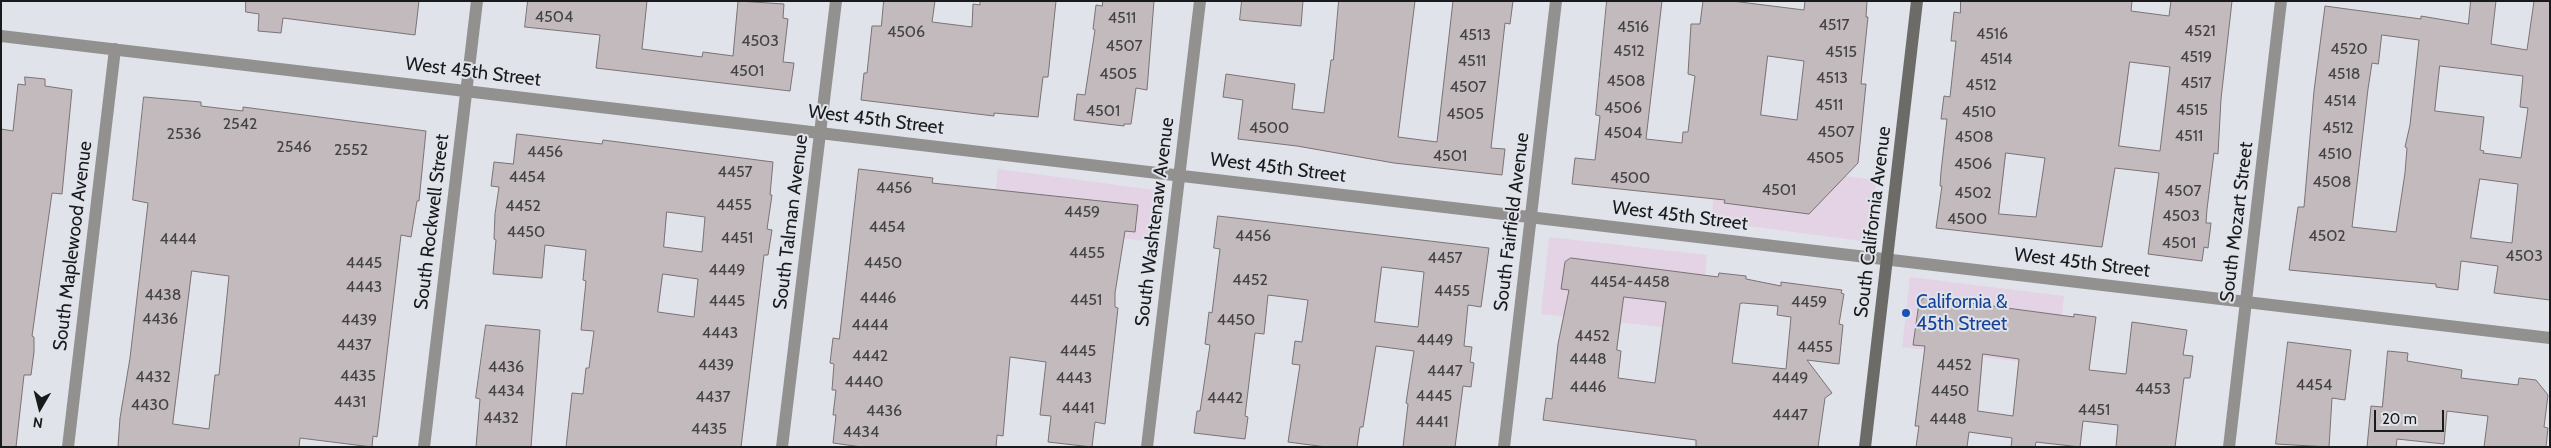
<!DOCTYPE html>
<style>
body{margin:0}
#map{position:relative;width:2551px;height:448px;overflow:hidden;background:#e0e3ea;font-family:Cabin,sans-serif}
canvas{display:block}
.frame{position:absolute;inset:0;border:2px solid #191a1c;pointer-events:none}
.north{position:absolute;left:15px;top:383px;width:50px;height:50px;-webkit-text-stroke:4px #e0e3ea;paint-order:stroke;rotate:188deg;font-size:14px;font-weight:700;line-height:20px;text-align:center;color:#191a1c}
.north::after{content:'';display:block;margin:auto;width:18px;height:22px;background:#191a1c;clip-path:polygon(50% 0,100% 100%,50% 72%,0 100%)}
.scale{position:absolute;left:2374px;top:410px;width:70px;height:22px;box-sizing:border-box;border:2px solid #191a1c;border-top:0;padding-left:6px;font-size:15px;line-height:18px;white-space:nowrap;color:#191a1c;-webkit-text-stroke:4px #e0e3ea;paint-order:stroke}
</style>
<div id="map">
<canvas width="2551" height="448"></canvas>
<div class="frame"></div>
<div class="north">N</div>
<div class="scale">20 m</div>
</div>
<script>
const ctx = document.querySelector('canvas').getContext('2d');
ctx.lineJoin = 'round';
function fillPath(path, color) { ctx.fillStyle = color; ctx.fill(path, 'evenodd'); }
function trace(path, color, width, dash) { ctx.strokeStyle = color; ctx.lineWidth = width; ctx.lineCap = dash ? 'butt' : 'round'; ctx.setLineDash(dash || []); ctx.stroke(path); }
function write(font, color, halo, rows, align = 'center') {
  ctx.font = font + ' Cabin,sans-serif'; ctx.lineWidth = 4; ctx.setLineDash([]); ctx.textBaseline = 'middle'; ctx.strokeStyle = halo; ctx.fillStyle = color; for (const [text, x, y, turn = 0] of rows) {
    ctx.save(); ctx.translate(x, y); ctx.rotate((+turn || 0) * Math.PI / 180); ctx.textAlign = isNaN(turn) ? turn : align; if (halo) ctx.strokeText(text, 0, 0); ctx.fillText(text, 0, 0); ctx.restore();
  }
}
fillPath(new Path2D(`
 M1718,160l158,20 -7,62 -158,-21z
 M998,169l164,22 -8,51 -162,-20z
 M1549,237l158,18 -8,76 -158,-17z
 M1910,277l154,19 -8,70 -154,-19z`), '#e4d3e4');
const building = new Path2D(`
 M246,1h173l-4,34 -132,-17 -2,15 -23,-2 1,-17 -13,-2z
 M528,1h119l-5,48 60,8 1,-5 30,4 5,-55 46,3 -1,14 5,1 -5,43 11,1 -4,28 -194,-23 4,-33 -75,-8z
 M884,1h51l-3,21 40,5 1,-23 7,1v-4h76l-8,76h-5l-5,40 -44,-4v3l-133,-16 3,-27h3l5,-47h9z
 M1103,1h51l-7,89 -11,-2 -5,36h-7v2l-50,-6 3,-26 8,1 10,-65 -2,-1 3,-24 6,1z
 M1242,1h61l-2,25 -61,-6z
 M1339,1h76l-17,136 39,5 16,-141h60l-3,23 -5,-1 -14,125 14,1 -3,26 -108,-12 -97,-17 -59,-7 5,-39 -20,-3 3,-23 69,10 -3,25 32,4 7,-53h2z
 M1607,1h55l-16,138 36,4 1,-11h5l7,-56 -7,-2 3,-50h9l3,-23h29l72,9 1,-9h62l-1,16h2l-7,67h5l-8,79 -49,51 -85,-11 1,-3 -153,-16 3,-26 20,2 5,-44 -4,-1zM1768,56l36,5 -7,59 -36,-5z
 M1961,1h171l-1,10 38,5 2,-15h61l-11,98 -3,55 -4,-1 -7,56 -1,14h5l-3,25 -4,-1 -2,14 -54,-7 11,-81 -44,-5 -13,79 -166,-19 6,-42h-2l1,-14 6,-53h-6l3,-23 6,1 6,-56h-5l3,-29 6,1zM2130,62l40,5 -10,84 -41,-5zM2006,153l39,5 -9,59 -37,-3z
 M2471,1h25l-5,43 36,6 7,-49h16v299l-56,-7 4,-27 -37,-5 -3,29 -22,-3v-3l-147,-14 9,-63h6l10,-116 11,-85 96,13v-3l47,8zM2382,35l37,5 -9,85 -5,22 2,1 -2,25 -9,59 -44,-5 16,-138 4,-26 6,1zM2440,66l83,10 -3,31 8,1 -7,50 -38,-5 1,-2 -4,-1 4,-33 -49,-6zM2480,179l38,5 -6,59 -41,-5z
 M25,77l20,2v7l27,4 -10,104 -10,-1 -20,143 2,1v15l-3,23h-7l-8,72h-15v-318l12,2 5,-47 7,1z
 M144,97l57,5v4l42,5v-4l183,24 -7,70h-2l-6,36 -10,-2 -22,186 -2,16 -4,-1 -1,11 -72,-9 -1,9h-181l2,-29 10,-60 18,-155 -15,-3zM192,271l37,5 -10,99h-4l-6,54 -36,-5z
 M517,134l85,10 1,-4 170,22 -3,33h2l-5,34 5,1 -4,25h-4l-23,192h-175l6,-54 11,1 3,-26h3l5,-37 -13,-1 5,-49 -3,-1 3,-30 -41,-5 -3,33 -49,-4 3,-34 -2,-1 1,-25 4,-27 -8,-1 3,-24 19,2zM667,212l38,5 -3,35 -38,-5zM663,274l35,5 -4,38 -36,-5z
 M859,169l74,9 -1,5 206,22 -3,27 -10,-1 -10,62v14l3,1 -13,116 -10,-2 -3,25 -44,-5 3,-26 -11,-1 6,-53 -36,-5 -7,79 -6,-1 -1,12h-134l-29,-4 3,-28h-3l3,-25h-4l2,-26 -4,-1 3,-25 6,1z
 M1218,216l271,32 -8,59 -13,-2 -4,41 8,1 -2,15 4,1 -3,24 -8,-1 -8,61h-52l5,-43 -2,-1 8,-52 -38,-5 -13,81h-3l-3,20h-31l-38,-5 12,-77 -8,-1 3,-23 7,1 6,-42 -40,-5 -4,39 -9,-1 -10,83 3,1 -3,22 -51,-6 3,-22h3l10,-66 -5,-1 4,-32 3,1 8,-64 -6,-1zM1382,267l42,5 -6,55 -43,-5z
 M1571,258l147,19 1,-4 27,3v3l35,7v-4l61,8 -1,3 3,1 -5,30 4,1 -4,39 -32,-4 25,33 -7,5 -7,49h-122v-7l-153,-20 3,-22 6,1 6,-55 11,-54 -8,-1 4,-27zM1624,297l42,5 -11,81 -37,-5 3,-27 -4,-1zM1743,303l35,3 -1,9 14,2 -5,52 -54,-6 8,-59z
 M1925,297l149,20v-3l22,3 -7,53 37,4 6,-52 55,8 -4,25 10,1 -3,22h-6l-9,69h-59l2,-22 -35,-4 -3,26 -44,-5 -1,5h-24l1,-9 -43,-6 -2,15h-51l3,-21h-4l10,-80 -12,-1 6,-42zM1983,354l36,5 -6,57 -35,-5z
 M486,325l54,5 -9,117h-55l4,-48 -4,-1z
 M2288,342l63,8 -6,50 -13,-2 -3,49 -53,-3z
 M2388,351l20,2 -1,8 55,9 -1,8 57,7 1,-7 17,2 12,15 -4,32 4,1 -2,19h-62l4,-31 -41,-5 -3,33 -47,-5 -1,8h-29l4,-41 11,1z`);
fillPath(building, '#c2babc');
trace(building, '#7a7274', 1);
trace(new Path2D(`
 M1,36l2549,302
 M68,447l47,-398
 M424,447l53,-446
 M782,447l54,-446
 M1147,447l53,-446
 M1504,447l52,-446
 M2229,447l52,-446`), '#93918f', 12);
trace(new Path2D(`
 M1865,447l52,-446`), '#6d6b67', 12);
for (const [x, y, r, color] of [
 [1906,313,5,"#1a4fb4"]
]) { const dot = new Path2D(); dot.arc(x, y, r, 0, 2 * Math.PI); ctx.fillStyle = color; ctx.fill(dot); trace(dot, '#e0e3ea', 2); }
write('16px', '#434244', null, [
 ["4504",554,17],
 ["4511",1122,18],
 ["4517",1834,25],
 ["4516",1633,27],
 ["4521",2200,31],
 ["4506",906,32],
 ["4516",1992,34],
 ["4513",1475,35],
 ["4503",760,41],
 ["4507",1124,46],
 ["4520",2349,49],
 ["4512",1629,51],
 ["4515",1841,52],
 ["4519",2196,57],
 ["4514",1996,59],
 ["4511",1472,61],
 ["4501",747,71],
 ["4505",1118,74],
 ["4518",2344,74],
 ["4513",1832,78],
 ["4508",1626,81],
 ["4517",2196,83],
 ["4512",1981,85],
 ["4507",1468,87],
 ["4514",2340,101],
 ["4511",1829,105],
 ["4506",1623,108],
 ["4515",2192,110],
 ["4501",1103,111],
 ["4510",1979,112],
 ["4505",1465,114],
 ["2542",240,124],
 ["4500",1269,128],
 ["4512",2338,128],
 ["4507",1836,132],
 ["4504",1623,133],
 ["2536",184,134],
 ["4511",2189,136],
 ["4508",1974,137],
 ["2546",294,147],
 ["2552",351,150],
 ["4456",545,152],
 ["4510",2335,154],
 ["4501",1450,156],
 ["4505",1825,158],
 ["4506",1973,164],
 ["4457",735,172],
 ["4454",527,177],
 ["4500",1630,178],
 ["4508",2332,182],
 ["4456",894,188],
 ["4501",1779,190],
 ["4507",2183,191],
 ["4502",1973,193],
 ["4455",734,205],
 ["4452",523,206],
 ["4459",1082,212],
 ["4503",2181,216],
 ["4500",1967,219],
 ["4454",887,227],
 ["4450",526,232],
 ["4456",1253,236],
 ["4502",2327,236],
 ["4451",737,238],
 ["4444",178,239],
 ["4501",2179,243],
 ["4455",1087,253],
 ["4503",2524,256],
 ["4457",1445,258],
 ["4445",364,263],
 ["4450",883,263],
 ["4449",727,270],
 ["4452",1250,280],
 ["4454-4458",1630,282],
 ["4443",364,287],
 ["4455",1452,291],
 ["4438",163,295],
 ["4446",878,298],
 ["4451",1086,300],
 ["4445",727,301],
 ["4459",1809,302],
 ["4436",160,319],
 ["4439",359,320],
 ["4450",1236,320],
 ["4444",870,325],
 ["4443",720,333],
 ["4452",1592,336],
 ["4449",1435,340],
 ["4437",354,345],
 ["4455",1815,347],
 ["4445",1078,351],
 ["4442",870,356],
 ["4448",1588,359],
 ["4439",716,365],
 ["4452",1954,365],
 ["4436",506,367],
 ["4447",1445,371],
 ["4435",358,376],
 ["4432",153,377],
 ["4443",1074,378],
 ["4449",1790,378],
 ["4440",864,382],
 ["4454",2314,385],
 ["4446",1588,387],
 ["4453",2153,389],
 ["4434",506,391],
 ["4450",1950,391],
 ["4445",1434,396],
 ["4437",713,397],
 ["4442",1225,398],
 ["4431",350,402],
 ["4430",150,405],
 ["4441",1078,408],
 ["4451",2094,410],
 ["4436",884,411],
 ["4447",1790,415],
 ["4432",501,418],
 ["4448",1948,419],
 ["4441",1432,422],
 ["4435",709,429],
 ["4434",861,432]
]);
write('19px', '#191a1c', '#e0e3ea', [
 ["West 45th Street",473,72,7],
 ["West 45th Street",876,120,7],
 ["West 45th Street",1278,168,7],
 ["West 45th Street",1680,216,7],
 ["South Rockwell Street",432,222,-83],
 ["South Talman Avenue",791,222,-83],
 ["South Washtenaw Avenue",1155,222,-83],
 ["South Fairfield Avenue",1512,222,-83],
 ["South California Avenue",1873,222,-83],
 ["South Mozart Street",2237,222,-83],
 ["South Maplewood Avenue",73,246,-83],
 ["West 45th Street",2082,263,7]
]);
write('19px', '#164399', '#e0e3ea', [
 ["California &",1916,302],
 ["45th Street",1916,324]
], 'left');
</script>
